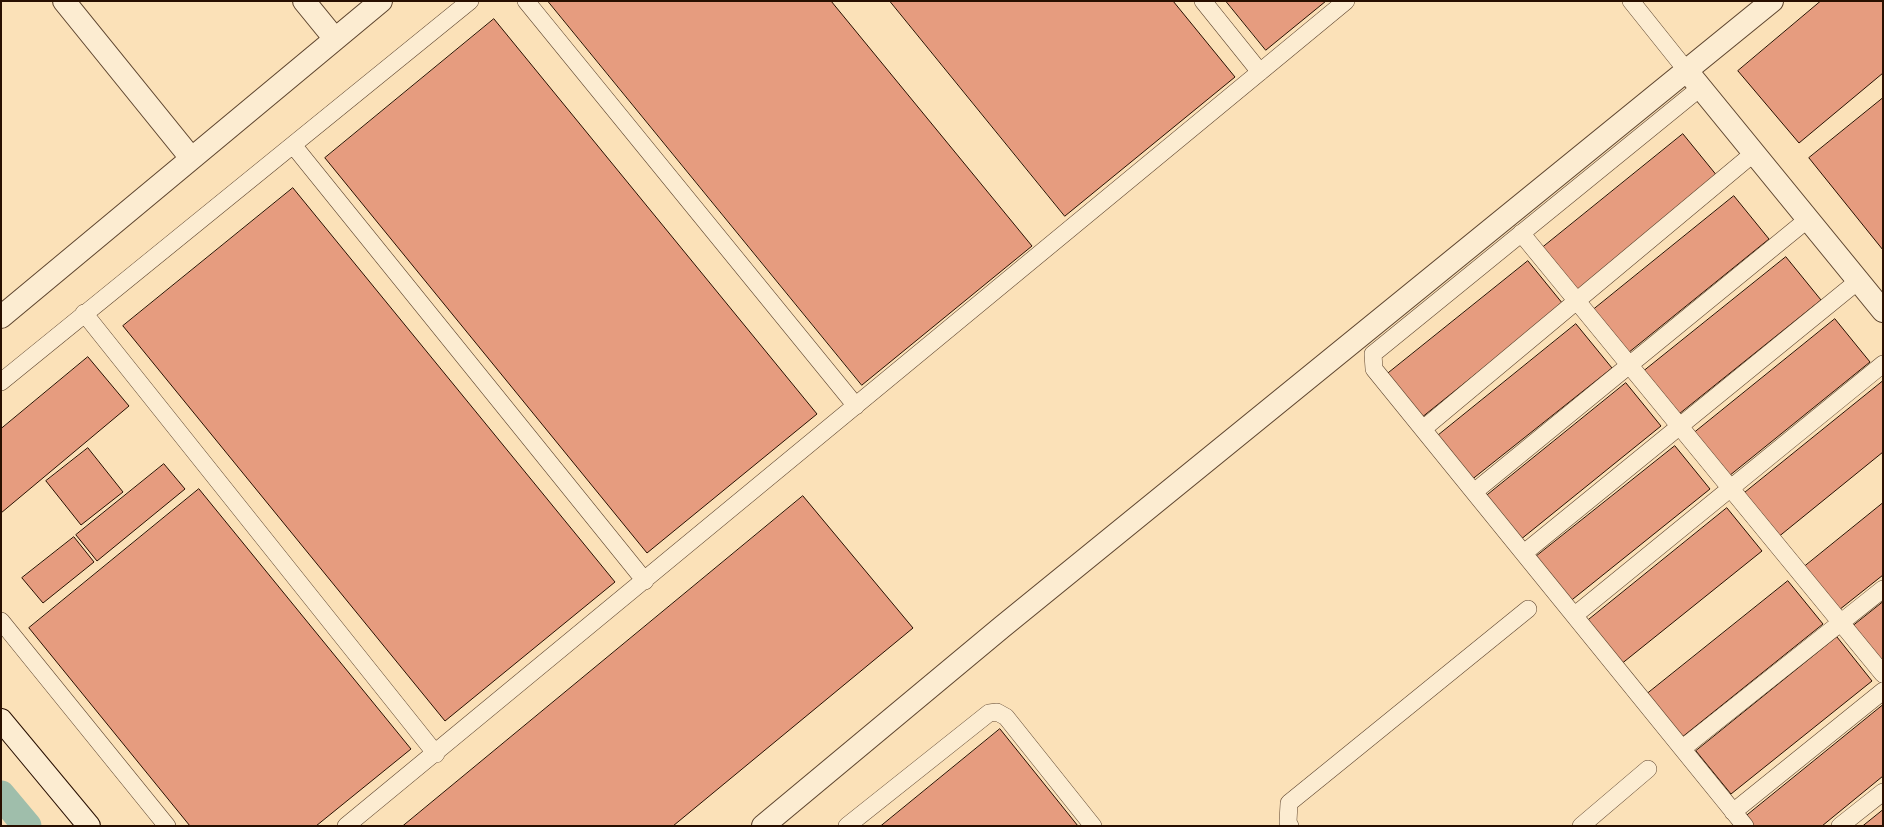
<!DOCTYPE html>
<style>
body{margin:0}
#map{position:relative;width:1884px;height:827px;overflow:hidden;background:#fbe1b8;font-family:"IM FELL Double Pica",serif}
canvas{display:block}
.frame{position:absolute;inset:0;border:2px solid #280f00;pointer-events:none}
</style>
<div id="map">
<canvas width="1884" height="827"></canvas>
<div class="frame"></div>
</div>
<script>
const ctx = document.querySelector('canvas').getContext('2d');
ctx.lineJoin = 'round';
function trace(path, color, width, dash) { ctx.strokeStyle = color; ctx.lineWidth = width; ctx.lineCap = dash ? 'butt' : 'round'; ctx.setLineDash(dash || []); ctx.stroke(path); }
function fillPath(path, color) { ctx.fillStyle = color; ctx.fill(path, 'evenodd'); }
trace(new Path2D(`
 M1,795l26,31`), '#9fbeab', 29);
const building = new Path2D(`
 M548,1h283l201,245 -170,139z
 M890,1h283l62,76 -170,139z
 M1226,1h100l-60,49z
 M1821,1h62v72l-84,70 -61,-72z
 M494,19l323,395 -170,139 -322,-395z
 M1883,98v152l-74,-92z
 M1683,134l35,43 -141,114 -35,-43z
 M293,188l322,394 -170,139 -322,-395z
 M1734,196l35,43 -141,114 -35,-43z
 M1786,257l35,43 -142,114 -35,-43z
 M1528,261l35,43 -142,114 -35,-43z
 M1835,319l35,43 -141,114 -35,-43z
 M1576,324l36,44 -142,113 -35,-43z
 M88,357l41,49 -128,107v-84z
 M1883,381v71l-106,86 -35,-43z
 M1626,383l35,43 -141,114 -35,-43z
 M1675,446l35,43 -142,114 -35,-44z
 M88,448l35,44 -42,33 -35,-44z
 M164,464l21,25 -88,72 -21,-26z
 M199,489l212,260 -95,77h-126l-161,-198z
 M803,496l110,132 -240,198h-270z
 M1883,503v72l-44,35 -35,-43z
 M1727,508l35,43 -142,114 -34,-43z
 M74,537l20,25 -51,41 -21,-25z
 M1788,581l35,43 -142,114 -34,-44z
 M1883,602v62l-30,-38z
 M1837,637l35,44 -141,113 -35,-43z
 M1883,705v71l-61,50h-70l-7,-9z
 M1000,729l78,97h-197z
 M1883,810v16h-20z`);
fillPath(building, '#e69c7f');
trace(building, '#280f00', 1);
const lane = new Path2D(`
 M526,1l330,405
 M1203,1l57,71
 M1631,1l56,70
 M1700,88l-327,266 1,15 371,457
 M293,145l352,436
 M1521,233l362,441
 M84,313l352,441
 M1,382l469,-381
 M1423,429l331,-276
 M1474,492l334,-273
 M1524,553l334,-272
 M1575,615l308,-251
 M1,621l166,205
 M1683,748l200,-159
 M1733,812l150,-121
 M346,826l1000,-825
 M847,826l142,-113 8,-1 9,5 87,109
 M1290,826l-2,-4 1,-19 239,-194
 M1581,826l67,-57
 M1840,826l43,-34`);
const street = new Path2D(`
 M64,1l127,157
 M304,1l31,38
 M1687,71l196,240
 M1,317l380,-316
 M763,826l239,-199 770,-626`);
const secondary = new Path2D(`
 M1,720l88,106`);
trace(lane, '#5d442e', 18);
trace(street, '#5d442e', 24);
trace(secondary, '#280f00', 24);
trace(lane, '#fcecd1', 17);
trace(street, '#fcecd1', 22);
trace(secondary, '#fcecd1', 22);
</script>
